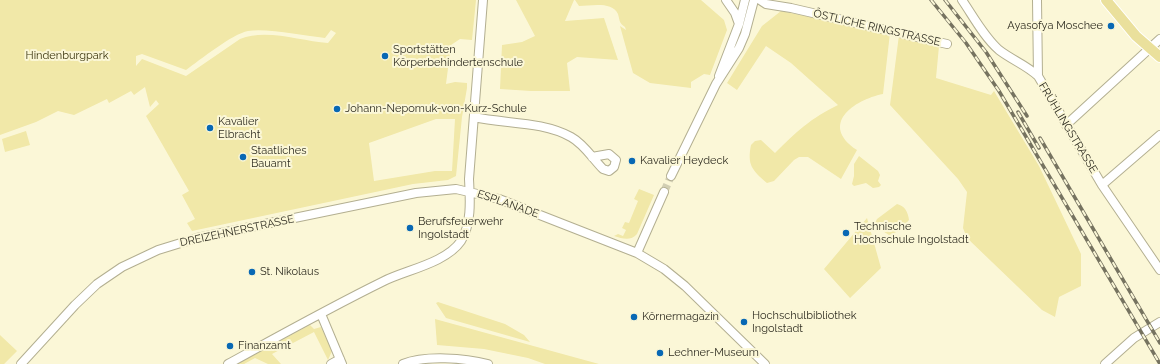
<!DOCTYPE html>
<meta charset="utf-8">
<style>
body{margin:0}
canvas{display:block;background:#fbf7d7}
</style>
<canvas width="1160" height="364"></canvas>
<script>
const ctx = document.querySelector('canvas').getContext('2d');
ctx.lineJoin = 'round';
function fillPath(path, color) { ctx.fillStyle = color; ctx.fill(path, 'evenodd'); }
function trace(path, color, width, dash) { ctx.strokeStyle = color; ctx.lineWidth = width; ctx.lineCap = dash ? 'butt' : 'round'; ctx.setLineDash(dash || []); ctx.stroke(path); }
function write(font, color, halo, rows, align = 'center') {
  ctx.font = font + ' Raleway,sans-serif'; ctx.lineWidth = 4; ctx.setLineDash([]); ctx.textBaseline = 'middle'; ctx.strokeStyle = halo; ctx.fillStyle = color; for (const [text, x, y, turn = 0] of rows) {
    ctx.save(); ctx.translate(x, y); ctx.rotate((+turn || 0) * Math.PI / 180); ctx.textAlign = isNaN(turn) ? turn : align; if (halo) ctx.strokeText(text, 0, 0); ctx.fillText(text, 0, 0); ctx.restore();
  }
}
fillPath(new Path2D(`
 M0,0h476l-4,40 -12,-1 -9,6 -5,39 9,-2 12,1v5l-5,29 -6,59 -8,4 -35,4 -221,47 -5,-8 8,-4 -13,-24 7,-4 -43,-75 13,-12 -3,-4 -6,7 -5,-20 -11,8 -3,-4 -22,12 -2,-4 -33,16 -16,-4 -22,11 -36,13zM331,30l5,3 -8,10c-27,-2 -62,-15 -88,-4l-54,37 -44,-17 -6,7v-10l6,-2 44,16c14,-10 46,-36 62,-39 20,-3 56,5 77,7zM436,119h19l-3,52h-17l-61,10 -5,-38z
 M516,0h58l-9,21 39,-3 14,42 -41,-3 -10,6 3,28h-39l-31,-2 2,-44 20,-3 13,-6z
 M575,0h126l23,20 3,10 -17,45 -6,-1 -13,8v6l-41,-5 -17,-10 -13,-47 6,4 -1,-3c-6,-4 -5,-6 -7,-13 -6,-13 -27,-8 -39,-8z
 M781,11l109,22 -7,61c-30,6 -64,31 -26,56l-16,29 -33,-22h-9l-5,3 -20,21 -7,2c-15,-13 -20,-18 -16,-38l4,-4 6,-1 14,13c21,-21 36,-35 63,-48l-47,-42 -25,-17 -29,44 -10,-7 35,-57z
 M899,35l40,11 -3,32 55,17 3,-4 45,75 42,88v32l-22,11 -4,20 -13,-7 -75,-72 -4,-10 4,-36 -9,-13 -68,-74z
 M26,131l4,14 -25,7 -3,-13z
 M859,156l19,15 2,4 -2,6 3,4 -2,2 -6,1 -7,-5 -12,3 -2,-2 2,-8v-12z
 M639,189l15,6 -17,39c-6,7 -14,5 -23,2l4,-2 5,2 3,-6 -4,-2 3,-6 4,1 9,-22 -4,-2z
 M897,204c8,2 11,8 12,16l-10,11 -10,4 -8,-5h-5l-3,-3 4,-8z
 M867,218l14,50 -31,30 -26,-29z
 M438,302l67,22 19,11 6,7 -84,-24 -10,-15z
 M435,319l164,45h-54l-17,-6 -44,-9 -47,-4z
 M310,325l4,4 7,-2 11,24 -4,9 -14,-28 -42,22 9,10h-13l-13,-6 -11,6h-7z
 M0,335l17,16 -13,13h-4z`), '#f1e8a8');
trace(new Path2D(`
 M664,192l7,-16`), '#d2cfb3', 8, [8, 4]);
const minor = new Path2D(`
 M726,0l9,13 4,11
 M760,0l6,4 25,4 156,36
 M962,0c11,16 22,37 37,50 13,10 27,15 39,26l64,109 58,85
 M1037,0l1,76
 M719,76l20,-52 6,-24
 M474,117c31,7 68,4 97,20 13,7 22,22 32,32l6,2 5,-4 2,-7 -7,-6 -17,3
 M1066,125l94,-86
 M671,176l45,-92 23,-36 6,-14 9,-34
 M1102,185l58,-50
 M637,253l27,-61
 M321,314l21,50
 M21,364l54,-59 22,-21 25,-17 36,-17 39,-12 219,-45 40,-4 43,10 138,54 27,16 21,17 80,78
 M228,364c51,-28 103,-57 156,-83 22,-11 62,-18 77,-40 11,-18 9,-42 8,-62l14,-179
 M331,364l9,-5
 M403,364c22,-9 62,-6 85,0
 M1105,364l29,-26 26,-16`);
const major = new Path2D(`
 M1106,0l30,36 24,21`);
trace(minor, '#b3af91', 10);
trace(major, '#fff', 12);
trace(minor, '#fff', 8);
trace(major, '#eae09c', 10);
const rail = new Path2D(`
 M931,0l35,43 33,48 161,273
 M945,0l41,52 41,64
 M1018,112l21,36
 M1040,138l120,205`);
trace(rail, '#767360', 3.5);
trace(rail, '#fbf7d7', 2, [6]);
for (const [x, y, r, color] of [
 [1111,26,4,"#0868b4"],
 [385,56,4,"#0868b4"],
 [337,109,4,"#0868b4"],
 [210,128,4,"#0868b4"],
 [243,157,4,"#0868b4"],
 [632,161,4,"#0868b4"],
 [410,228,4,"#0868b4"],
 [846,233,4,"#0868b4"],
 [252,272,4,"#0868b4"],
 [634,317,4,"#0868b4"],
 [744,322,4,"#0868b4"],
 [230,346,4,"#0868b4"],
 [660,353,4,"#0868b4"]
]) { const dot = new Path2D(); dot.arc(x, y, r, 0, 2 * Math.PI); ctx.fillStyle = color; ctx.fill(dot); trace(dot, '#fbf7d7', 1.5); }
write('11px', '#302e22', '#fbf7d7', [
 ["Ayasofya Moschee",1103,26,"right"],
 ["Sportstätten",393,50],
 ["Körperbehindertenschule",393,63],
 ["Johann-Nepomuk-von-Kurz-Schule",345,109],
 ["Kavalier",218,122],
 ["Elbracht",218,135],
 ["Staatliches",251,151],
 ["Bauamt",251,164],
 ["Kavalier Heydeck",640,161],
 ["Berufsfeuerwehr",418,222],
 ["Ingolstadt",418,235],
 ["Technische",854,227],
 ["Hochschule Ingolstadt",854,240],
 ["St. Nikolaus",260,272],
 ["Hochschulbibliothek",752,316],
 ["Ingolstadt",752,329],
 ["Körnermagazin",642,317],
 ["Finanzamt",238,346],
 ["Lechner-Museum",668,353]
], 'left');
write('11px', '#302e22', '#fbf7d7', [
 ["ÖSTLICHE RINGSTRASSE",877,28,13],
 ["FRÜHLINGSTRASSE",1068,128,59],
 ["ESPLANADE",508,204,19],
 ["DREIZEHNERSTRASSE",237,231,-12]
]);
write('11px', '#3b350e', '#fbf7d7', [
 ["Hindenburgpark",67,56]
]);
</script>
